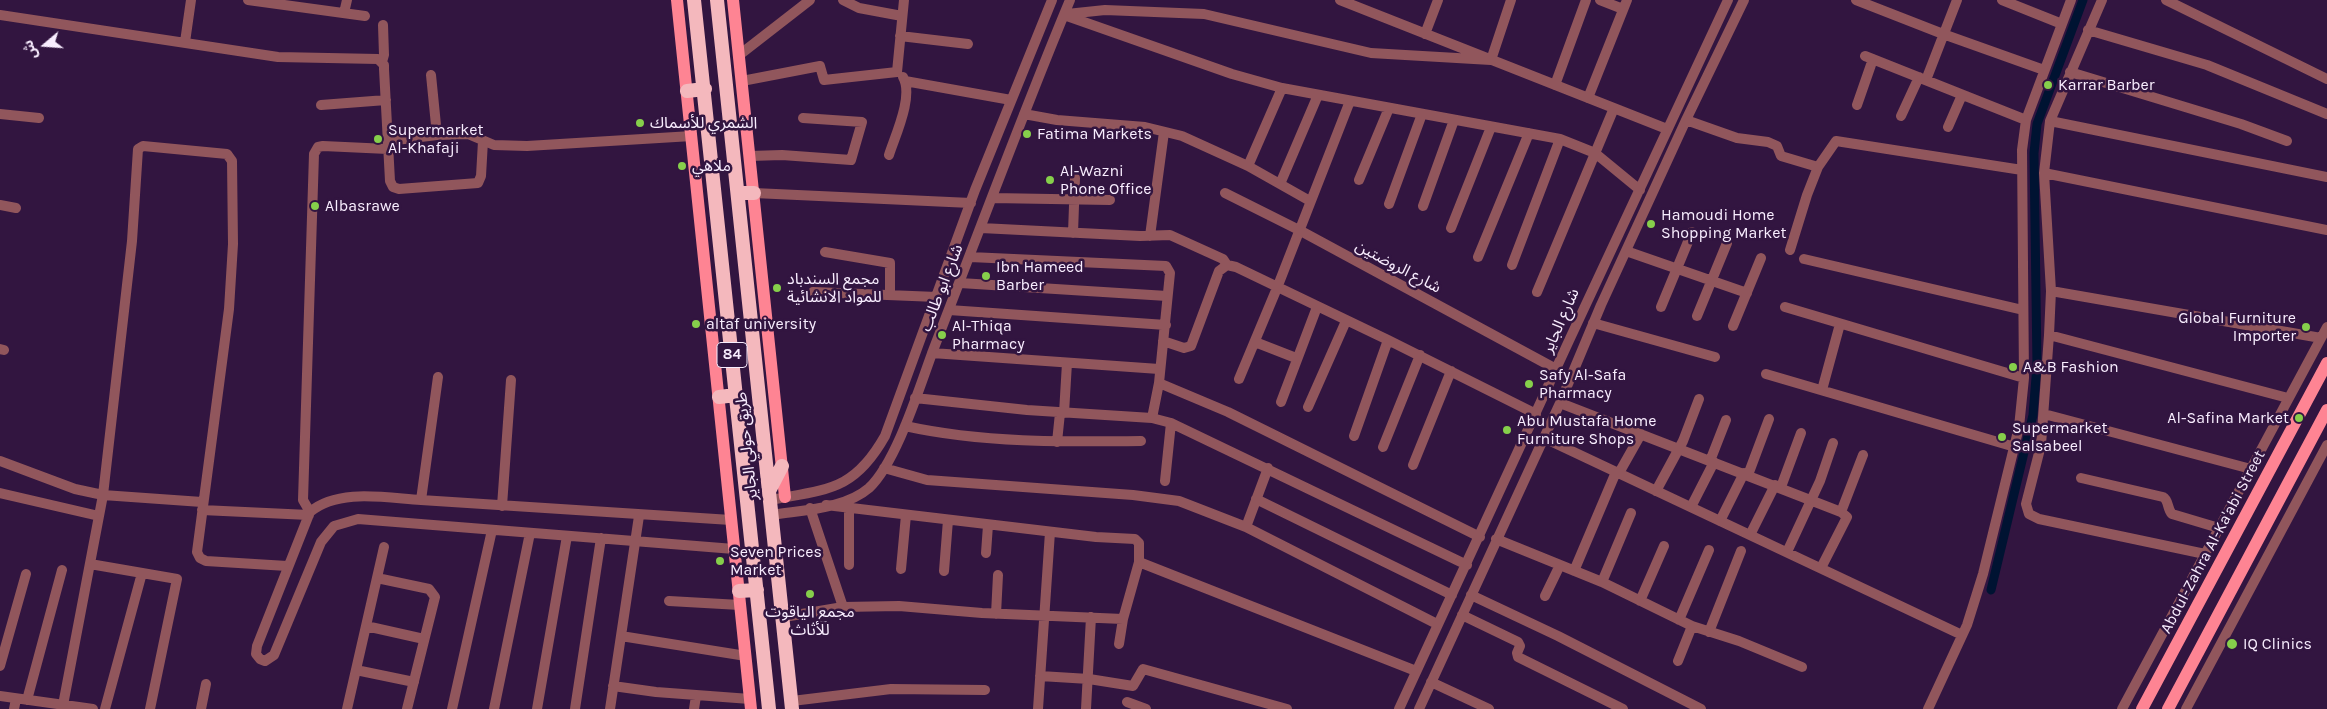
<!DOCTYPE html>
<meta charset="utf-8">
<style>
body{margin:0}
#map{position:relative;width:2327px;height:709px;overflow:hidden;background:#321540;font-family:Karla,"Noto Sans Arabic",sans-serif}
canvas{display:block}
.north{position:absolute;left:20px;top:20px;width:50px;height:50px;-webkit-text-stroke:4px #321540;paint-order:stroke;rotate:252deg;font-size:14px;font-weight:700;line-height:20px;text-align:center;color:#f8edfe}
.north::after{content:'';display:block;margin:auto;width:18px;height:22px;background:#f8edfe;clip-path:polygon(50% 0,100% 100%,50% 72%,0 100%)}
</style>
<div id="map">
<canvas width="2327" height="709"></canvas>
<div class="north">ش</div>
</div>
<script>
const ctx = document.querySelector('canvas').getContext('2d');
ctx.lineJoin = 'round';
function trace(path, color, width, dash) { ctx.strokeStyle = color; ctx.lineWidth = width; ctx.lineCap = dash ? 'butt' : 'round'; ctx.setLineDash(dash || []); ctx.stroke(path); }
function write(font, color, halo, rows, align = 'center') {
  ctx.font = font + ' Karla,"Noto Sans Arabic",sans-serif'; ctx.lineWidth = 5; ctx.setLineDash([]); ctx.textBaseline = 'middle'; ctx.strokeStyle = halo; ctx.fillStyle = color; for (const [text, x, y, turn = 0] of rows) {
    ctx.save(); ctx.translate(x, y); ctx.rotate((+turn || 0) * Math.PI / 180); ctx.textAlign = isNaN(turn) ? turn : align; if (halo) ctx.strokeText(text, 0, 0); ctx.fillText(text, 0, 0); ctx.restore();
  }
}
trace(new Path2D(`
 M1991,590l42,-175 4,-50 -3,-212 3,-29 46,-124`), '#001332', 9);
trace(new Path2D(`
 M248,0l117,16
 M843,0l16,8 43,8
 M1340,0l327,129
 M1600,0l23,9
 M1856,0l87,34 101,36
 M2002,0l60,24
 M2102,0l-52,121 -6,52 7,118 -2,44 -8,110 -15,59 3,10 10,5 166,35
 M2166,0l161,79
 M344,13l3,-13
 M1067,14l38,-4 99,4 167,39 120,7 20,-60
 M0,15l278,42 100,2 6,6v4l6,112 3,6 6,2 79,-6 3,-7 2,-35
 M1064,15l168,59 50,14 278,51 35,14 45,37
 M2088,30l119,35 120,49
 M1425,34l13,-34
 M900,36l68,8
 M185,42l6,-42
 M738,56l72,-56
 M1865,56l161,64
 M382,62l2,-7 -1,-30
 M2070,72l171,52 46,17
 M431,75l6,60
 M1926,80l31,-80
 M742,81l78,-15 4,14 73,-8 7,-72
 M905,81l106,19
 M1555,85l31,-85
 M1588,98l39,-98
 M321,105l65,-5
 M1857,105l16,-46
 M0,114l39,4
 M1024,114l33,6 88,7 37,9 66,30 62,35
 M1901,116l18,-39
 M1686,120l51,18 31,4 9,4 4,10 37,11
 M2050,121l277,56
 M1948,127l14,-32
 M388,141l49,-6 31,-1 26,11 33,1 165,-10
 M889,155c6,-19 25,-59 14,-78
 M750,156l32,-1 69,5 11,-38 -59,-4
 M1248,166l34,-78
 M2044,173l283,57
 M1359,180l30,-72
 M1280,184l38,-89
 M754,193l217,10
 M1225,193l74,37 257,139
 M992,198l118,2
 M1389,204l33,-90
 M0,205l16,3
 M1423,206l31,-86
 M981,228l159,8 30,-1 53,24 4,6
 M1451,228l40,-101
 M1073,233l2,-55
 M1150,236l14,-104
 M1790,250l17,-55 11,-28 18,-26 186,29
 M1626,251l121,42
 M825,252l65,11v32
 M970,257l196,9 4,7 -11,110 69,29 252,125
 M1478,257l51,-124
 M1804,259l219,51
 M1512,265l48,-126
 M960,283l207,13
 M2051,291l270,47
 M813,292l124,5
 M1537,292l77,-184
 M1661,307l31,-75
 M1785,307l239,71
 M949,310l217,15
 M1697,316l30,-73
 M1593,323l122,34
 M1733,326l28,-68
 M2049,335l239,63
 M1163,341l21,7 7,-2 28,-75 8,-6 9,2 152,73 148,74
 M1255,342l41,16
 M0,349l4,1
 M932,353l227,16
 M1766,374l249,73
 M1239,379l38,-91 73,-187
 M1822,390l18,-66
 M915,398l112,12 125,8 19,5 296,142
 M1281,402l36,-95
 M1560,403l281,109 6,5 -26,51
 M1308,407l38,-86
 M1064,413l3,-50
 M2044,414l207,55
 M1152,418l7,-35
 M905,426c77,17 158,16 236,15
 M1354,436l34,-96
 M1544,438l418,197
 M1057,442l3,-29
 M1383,447l37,-92
 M0,461l75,28 28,6 99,7
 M1710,461l16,-41
 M1413,465l38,-94
 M884,468l43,12 206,15 46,6 67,26 191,97
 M1619,473l22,-39
 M1748,475l21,-56
 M2081,478l82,19c6,3 4,12 9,17l47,14
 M1165,481l6,-58
 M1781,487l20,-54
 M1656,491l27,-50 16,-42
 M0,493l99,23
 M1256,499l196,96
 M421,500l17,-123
 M770,500c58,-11 84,-9 115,-64l90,-246 77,-190
 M826,505l270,32 39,2 4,4v19l277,109
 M502,506l9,-126
 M1691,507l23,-45
 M810,508l33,99
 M849,508v57
 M202,510l107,5
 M310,512l-7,-12 11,-346 4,-7 5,-1 65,3
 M1841,512l22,-57
 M772,515c30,-5 73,-6 97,-27 28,-26 51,-103 65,-140 45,-116 88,-233 136,-348
 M731,520l-310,-20c-34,-2 -83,-12 -111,12l-53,134 -1,8 4,5 5,2 9,-6 47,-113 13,-16 24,-7 376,30
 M1720,521l24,-48
 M1246,527l22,-59
 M1750,535l25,-50
 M1496,539l106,43 90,44 -14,35
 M1787,552l33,-71 13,-38
 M986,553l2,-28
 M90,564l87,15 -27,130
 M901,569l5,-54
 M944,571l4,-51
 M1574,571l42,-99
 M377,578l52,11 6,8 -28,112
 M1602,582l29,-69
 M1471,595l87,41 143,73
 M1545,596l15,-31
 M669,601l71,4
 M1640,601l24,-55
 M996,614l2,-39
 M1462,615l56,27 2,4 -3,7 1,4 105,52
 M784,617l59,-10 56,-1 83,7 141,6
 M1679,620l30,-70
 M366,626l58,13
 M1692,626l47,15 63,26
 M1709,632l32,-81
 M621,636l125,20
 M1119,644l4,-25 16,-57
 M0,666l26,-92
 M356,670l58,12
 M1040,676l49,3 44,7 10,-17 144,40
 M1431,682l58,27
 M613,686l43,6 94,7
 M0,696l93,13
 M27,700l35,-130
 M792,701l99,-12 94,1
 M1127,702l19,7
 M63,705l40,-210 29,-254 6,-92 5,-3 84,8 5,7 1,83 -4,65 -32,243 3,6 6,3 81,5
 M14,709l2,-10
 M105,709l37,-136
 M201,709l5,-25
 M347,709l37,-162
 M452,709l40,-179
 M494,709l36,-176
 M537,709l30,-173
 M575,709l26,-171
 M610,709l29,-193
 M694,709l2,-13
 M1038,709l12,-177
 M1086,709l5,-92
 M1399,709c109,-237 218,-473 329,-709
 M1419,709l141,-306 41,-98 85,-185 58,-120
 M1928,709l39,-84 16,-51 36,-147 5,-49 -2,-228 4,-30 45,-120
 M2122,709l205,-382
 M2186,709l141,-264`), '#91565c', 10);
trace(new Path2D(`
 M677,0l74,709
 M733,0l52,497
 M2142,709l185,-346
 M2168,709l159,-299`), '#fe8493', 12);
trace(new Path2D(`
 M694,0l75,709
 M717,0l75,709
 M687,91l18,-2
 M738,193h16
 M719,397l17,-2
 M769,491l13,-25
 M739,591l18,-1`), '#f4b8bd', 14);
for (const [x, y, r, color] of [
 [2048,85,5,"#86cf4b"],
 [640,123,5,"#86cf4b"],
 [1027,134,5,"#86cf4b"],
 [378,139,5,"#86cf4b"],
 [682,166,5,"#86cf4b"],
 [1050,180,5,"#86cf4b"],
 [315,206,5,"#86cf4b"],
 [1651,224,5,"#86cf4b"],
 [986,276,5,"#86cf4b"],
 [777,288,5,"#86cf4b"],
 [696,324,5,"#86cf4b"],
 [2306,327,5,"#86cf4b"],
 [942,335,5,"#86cf4b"],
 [2013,367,5,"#86cf4b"],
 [1529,384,5,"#86cf4b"],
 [2299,418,5,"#86cf4b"],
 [1507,430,5,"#86cf4b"],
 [2002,437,5,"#86cf4b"],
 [720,561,5,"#86cf4b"],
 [810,594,5,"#86cf4b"],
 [2232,644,6,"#86cf4b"]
]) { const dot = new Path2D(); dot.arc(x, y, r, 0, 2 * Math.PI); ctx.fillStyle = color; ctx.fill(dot); trace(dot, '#321540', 2); }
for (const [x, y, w] of [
 [732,355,30]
]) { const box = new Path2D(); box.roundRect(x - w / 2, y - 12.5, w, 25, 4); ctx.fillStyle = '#321540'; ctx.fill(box); trace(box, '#f8edfe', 1); }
write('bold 15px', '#f8edfe', null, [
 ["84",732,355]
]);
write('16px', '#f8edfe', '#321540', [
 ["Karrar Barber",2058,85],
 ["الشمري للأسماك",650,123],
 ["Supermarket",388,130],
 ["Al-Khafaji",388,148],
 ["Fatima Markets",1037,134],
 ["ملاهي",692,166],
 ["Al-Wazni",1060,171],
 ["Phone Office",1060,189],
 ["Albasrawe",325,206],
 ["Hamoudi Home",1661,215],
 ["Shopping Market",1661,233],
 ["Ibn Hameed",996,267],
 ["Barber",996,285],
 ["مجمع السندباد",787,279],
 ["للمواد الانشائية",787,297],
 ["Global Furniture",2296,318,"right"],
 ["Importer",2296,336,"right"],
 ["altaf university",706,324],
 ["Al-Thiqa",952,326],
 ["Pharmacy",952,344],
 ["A&B Fashion",2023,367],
 ["Safy Al-Safa",1539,375],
 ["Pharmacy",1539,393],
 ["Al-Safina Market",2289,418,"right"],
 ["Abu Mustafa Home",1517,421],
 ["Furniture Shops",1517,439],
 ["Supermarket",2012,428],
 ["Salsabeel",2012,446],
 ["Seven Prices",730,552],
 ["Market",730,570],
 ["مجمع الياقوت",810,612,"center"],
 ["للأثاث",810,630,"center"],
 ["IQ Clinics",2243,644]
], 'left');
write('16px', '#f8edfe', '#321540', [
 ["شارع الروضتين",1398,267,28],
 ["شارع ابو طالب",942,288,-69],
 ["شارع الجاير",1561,321,-66],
 ["طريق حولي الجاير",747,446,-96],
 ["Abdul-Zahra Al-Ka'abi Street",2213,542,-62]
]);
</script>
